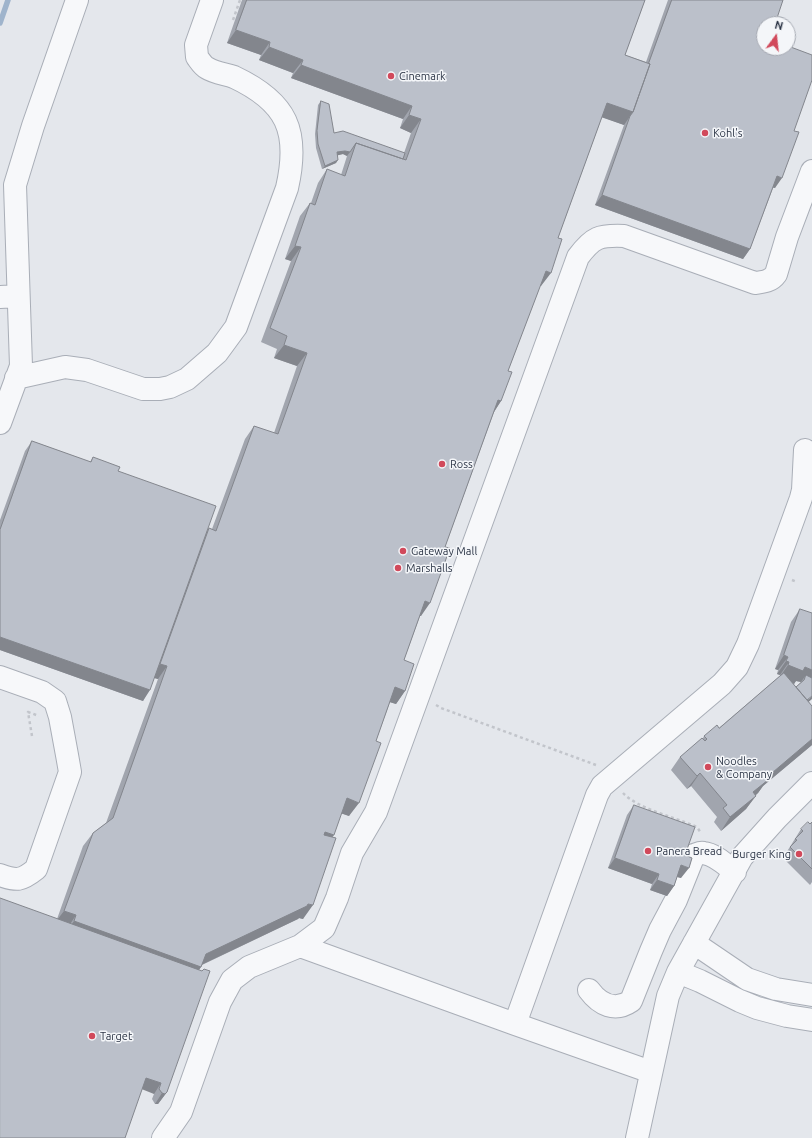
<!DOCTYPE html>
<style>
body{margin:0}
#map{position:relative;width:812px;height:1138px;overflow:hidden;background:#e4e7ec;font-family:Ubuntu,sans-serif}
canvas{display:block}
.north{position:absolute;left:756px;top:16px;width:40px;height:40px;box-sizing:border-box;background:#f4f6f9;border:1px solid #a4a8b1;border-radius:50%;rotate:15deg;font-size:11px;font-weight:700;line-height:16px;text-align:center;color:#2b3445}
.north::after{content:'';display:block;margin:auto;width:14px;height:18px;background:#d1495b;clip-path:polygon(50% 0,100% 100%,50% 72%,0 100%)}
</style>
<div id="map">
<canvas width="812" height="1138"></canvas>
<div class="north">N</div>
</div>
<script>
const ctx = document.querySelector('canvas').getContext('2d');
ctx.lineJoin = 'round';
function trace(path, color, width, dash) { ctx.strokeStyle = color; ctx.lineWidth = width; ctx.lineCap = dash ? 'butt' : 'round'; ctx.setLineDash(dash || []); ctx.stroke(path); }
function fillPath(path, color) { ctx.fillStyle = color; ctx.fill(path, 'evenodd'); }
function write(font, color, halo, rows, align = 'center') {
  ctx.font = font + ' Ubuntu,sans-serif'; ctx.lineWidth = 3; ctx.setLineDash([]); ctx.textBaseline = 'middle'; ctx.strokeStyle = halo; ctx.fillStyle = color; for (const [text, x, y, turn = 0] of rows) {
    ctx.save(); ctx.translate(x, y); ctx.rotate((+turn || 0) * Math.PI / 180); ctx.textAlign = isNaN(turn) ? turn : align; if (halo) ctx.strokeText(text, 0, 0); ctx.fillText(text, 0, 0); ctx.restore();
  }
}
trace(new Path2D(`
 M0,23l8,-23`), '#9fb4cc', 5.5);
const minor = new Path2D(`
 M0,297l18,-1
 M16,378l49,-11 22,3 56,19h17l10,-2 17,-8 30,-26 19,-26 51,-139c13,-57 0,-86 -53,-111 -9,-3 -19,-4 -27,-9 -4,-2 -7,-7 -10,-11l-1,-12 16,-45
 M0,423l21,-57 -6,-181 18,-59 44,-126
 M0,677l42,15 13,9 5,16 7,38 3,17 -34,97c-15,12 -19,12 -36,6
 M694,943l53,36 29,10 36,6
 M300,946l215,78 136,48
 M678,972l22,9 40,20 17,7 30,8 25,4
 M589,990c11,15 26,22 42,11l20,-50 9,-21 16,-30 18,-45c3,-1 7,-3 9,-2 12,1 23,12 32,19
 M515,1024l82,-229 5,-9 120,-102 15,-17 11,-23 53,-146 2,-8 2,-40
 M163,1138l18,-26 39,-110 12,-22 17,-13 51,-21 24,-18 13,-30 15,-45 24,-41 202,-555c15,-20 21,-22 46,-21l131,47c9,-1 16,-2 21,-9l11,-37 25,-66
 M637,1138l31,-142 10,-24 64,-115 35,-39 35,-35`);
trace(minor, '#a9aeb7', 24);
trace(new Path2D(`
 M233,20l7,-20
 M792,580l5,2
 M436,705l5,3 155,57
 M32,736l-4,-24 11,4
 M623,793c14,15 50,24 69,32l5,2 4,6`), '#c2c5cb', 2.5, [3, 3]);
trace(minor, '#f7f8fa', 22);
fillPath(new Path2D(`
 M242,0h403l-20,55 21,7 22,-62h115l-19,24 30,107 -19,57h-2l-23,61 -7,10 -148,-54 29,-80 -22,-8 -44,121 -17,48h-1l-32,85 -7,30 -7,11 -49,135 -24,69h-1l-16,44 1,31 -9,13 -6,-2 -41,114 -8,-3 -9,24 -29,82 -4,-1 -1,1 -96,46 -3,5 -32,122 -9,12h-3l-3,-5 2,-5 -97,-175 26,-73 10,-13 13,-10 52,-144 -4,-1 -11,23 -143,-51v-130l25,-69 7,-10 58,21 3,-5 25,14 89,60 2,-3 3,1 33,-90 9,-13 20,7 23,-67 -23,-8 3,-9 -16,-7 30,-81 -6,-2 15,-43 10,-13h1l7,-20 9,-14 14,6 6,-19 -4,-2 -5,1 -2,8 -14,6 -6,-21 -1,-14 3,-29 3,-4 13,32 70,20 7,-20 -11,-5 3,-9 -112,-41 2,-5 -34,-13 2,-5 -34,-12z
 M800,609l9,93 3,4v39l-49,41 -5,7 -3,3 -9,13 -25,22 -7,-9 3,-5 -26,-31 -4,3 -16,-19 9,-13 23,-19 1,-2 15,-8 61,-52v-1l-3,-1 1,-4 -3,-1 16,-47zM796,681l5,1 -5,5 -3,-4 1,1z
 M634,805l51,50 -4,23 -4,-1 -3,9 -7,10 -17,-6 2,-6 -44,-16 19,-53z
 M812,822v60l-2,3 -27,-27 18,-29z`), '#a1a5ae');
fillPath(new Path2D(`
 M236,30l34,12 -9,13 -34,-12z
 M269,47l34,13 -10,13 -34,-13z
 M301,65l111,41 -9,13 -112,-41z
 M607,103l26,9 -9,13 -26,-9z
 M409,115l12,4 -10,14 -11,-5z
 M345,151l5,1 -3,4 -4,-2 -8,2 2,-4z
 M338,160l-2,3 -14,6 3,-3z
 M777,176l5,2 -7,10 -5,-2z
 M602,195l148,54 -7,10 -148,-54z
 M295,246l6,1 -10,14 -6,-2z
 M546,271l5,2 -10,13 -4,-2z
 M284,345l23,8 -10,13 -23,-8z
 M498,400l3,1 -9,14z
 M425,601l5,2 -9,13 -5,-1z
 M0,637l150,53 -7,11 -143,-51z
 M784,655l4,2 -10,13 -3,-1z
 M786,661l3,1 -9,13 -3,-1z
 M160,664l7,2 -9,13 -7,-2z
 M788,665l17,2 7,3v16l-8,-6 2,-5 -5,7 -5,-1 -2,3 -15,-6z
 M395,687l10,4 -9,13 -10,-3z
 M812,696v3l-15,13 5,-6z
 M812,739v6l-49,41 -5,7 -15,13 10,-14 13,-14z
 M700,773l-9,13 -4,3 10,-13z
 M756,796l-10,13 -25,22 9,-14z
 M347,798l12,5 -10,13 -12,-4z
 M325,832l9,3 -10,13 -8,-3z
 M615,858l44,16 -7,10 -44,-16z
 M681,865l8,3 -8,10 -7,-2z
 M657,880l17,6 -7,10 -17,-6z
 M308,904l5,1 -10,14 -4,-1 -1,1 -99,47 2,1 -9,13 -127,-46 9,-13 132,33z
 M64,911l12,4 -9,14 -13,-5z
 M146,1078l15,5 -7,11 -15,-6z
 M167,1092l-9,12h-3l7,-11z`), '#83868d');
const building = new Path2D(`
 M247,0h398l-20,55 25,9 -17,48 -26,-9 -49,135 4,1 -11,34 -5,-2 -38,100 4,1 -11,29 -3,-1 -53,147 5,1 -20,55 -5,-2 -21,59 10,4 -9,27 -10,-4 -19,54 5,2 -22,60 -12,-5 -13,37 -9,-3 -1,3 12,3 -23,67 -5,-1 -1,2 -101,48 -5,13 -127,-46 2,-6 -12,-4 29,-78 20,-15 54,-152 -7,-2 49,-136 7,3 38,-105 24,8 29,-81 -23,-8 3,-9 -17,-8 31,-81 -6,-1 15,-43 5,2 12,-36 18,7 11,-33 50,17 15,-41 -12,-4 3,-9 -111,-41 2,-5 -34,-13 1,-5 -34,-12z
 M672,0h111l-8,24h-11v24h24v-2l24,9v25l-18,51 5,1 -17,46 -5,-2 -27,73 -148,-54 28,-79 3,-4 17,-48 -1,-1z
 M321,101l8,3 5,29 9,-2 62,22 -2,6 -47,-16 -6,9 -5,-1 -8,1 1,8 -13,6 -7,-22 -1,-13z
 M32,441l59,21 2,-5 27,10 -2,4 98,35 -66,184 -150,-53v-107z
 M800,609l12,4v57l-7,-3 -2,4 -15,-6 1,-3 -3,-1 2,-4 -4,-2z
 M784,673l28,33v33l-46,39 2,2 -15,12 3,4 -26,21 -7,-9 4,-3 -27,-32 -3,3 -17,-19 22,-19 3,3 2,-2 -3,-3 13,-11 2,3z
 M806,675l6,3v18l-5,4 -11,-13 8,-7z
 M634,805l61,22 -10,28 7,3 -3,10 -8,-3 -7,21 -17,-6 2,-6 -44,-16z
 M808,822l2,2 2,-2v47l-22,-22 7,-7 -2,-1 8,-8 -2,-2z
 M0,898l202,73 2,-2 6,2 -43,121 -2,2 -3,-1 -3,-4 2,-6 -15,-5 -21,60h-125z`);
fillPath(building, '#bbc0ca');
trace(building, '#83868d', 1);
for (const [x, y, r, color] of [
 [391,76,4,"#d1495b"],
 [705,133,4,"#d1495b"],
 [442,464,4,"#d1495b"],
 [403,551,4,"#d1495b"],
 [398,568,4,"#d1495b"],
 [708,767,4,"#d1495b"],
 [648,851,4,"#d1495b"],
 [799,854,4,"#d1495b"],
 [92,1036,4,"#d1495b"]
]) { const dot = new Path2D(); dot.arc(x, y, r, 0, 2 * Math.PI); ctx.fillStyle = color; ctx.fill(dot); trace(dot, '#f4f6f9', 1.5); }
write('11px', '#2b3445', '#f4f6f9', [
 ["Cinemark",399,76],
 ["Kohl's",713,133],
 ["Ross",450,464],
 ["Gateway Mall",411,551],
 ["Marshalls",406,568],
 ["Noodles",716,761],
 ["& Company",716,774],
 ["Panera Bread",656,851],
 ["Burger King",791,854,"right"],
 ["Target",100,1036]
], 'left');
</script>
